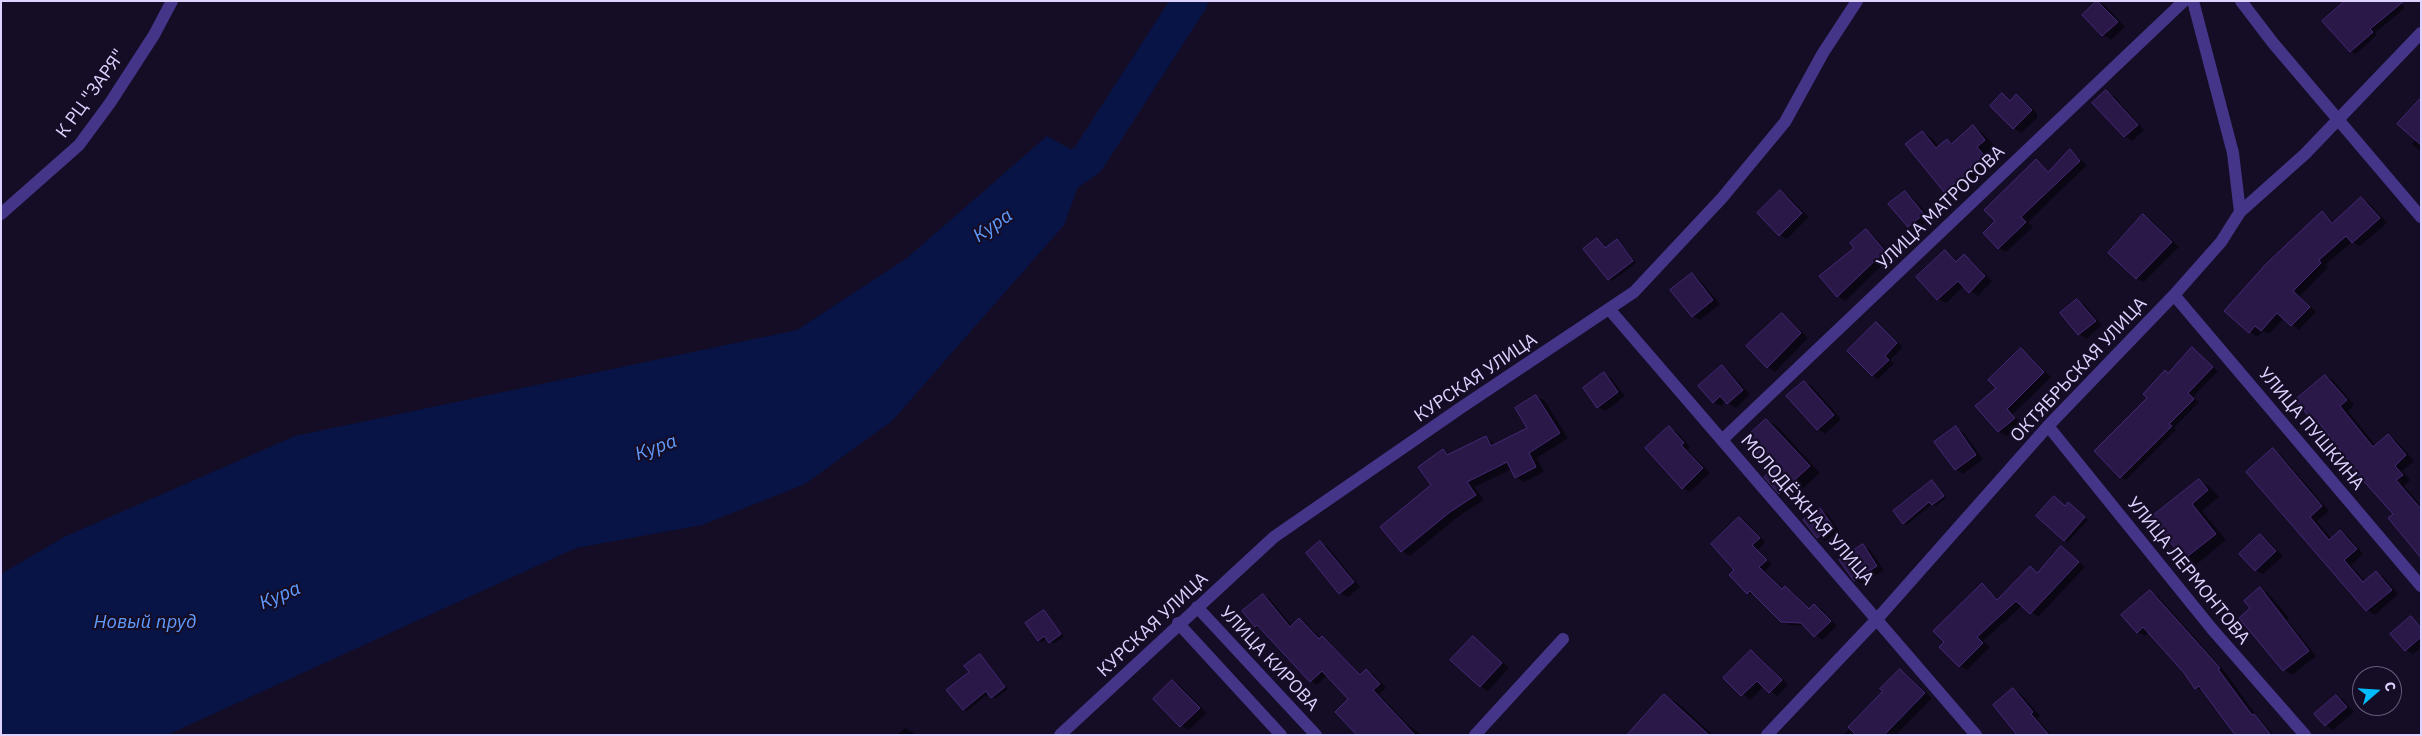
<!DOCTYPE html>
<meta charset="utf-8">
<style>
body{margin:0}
#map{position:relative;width:2422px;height:736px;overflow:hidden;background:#150d26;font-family:"IBM Plex Sans",sans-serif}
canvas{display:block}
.frame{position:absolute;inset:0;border:2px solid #ded2ff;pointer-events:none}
.north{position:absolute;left:2352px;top:666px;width:50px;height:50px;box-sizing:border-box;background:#150d26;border:1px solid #655c7d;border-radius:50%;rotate:71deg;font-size:14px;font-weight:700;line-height:20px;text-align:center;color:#ded2ff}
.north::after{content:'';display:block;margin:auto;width:18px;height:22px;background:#00bcfd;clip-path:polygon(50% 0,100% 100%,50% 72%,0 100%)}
</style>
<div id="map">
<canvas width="2422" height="736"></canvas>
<div class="frame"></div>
<div class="north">С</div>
</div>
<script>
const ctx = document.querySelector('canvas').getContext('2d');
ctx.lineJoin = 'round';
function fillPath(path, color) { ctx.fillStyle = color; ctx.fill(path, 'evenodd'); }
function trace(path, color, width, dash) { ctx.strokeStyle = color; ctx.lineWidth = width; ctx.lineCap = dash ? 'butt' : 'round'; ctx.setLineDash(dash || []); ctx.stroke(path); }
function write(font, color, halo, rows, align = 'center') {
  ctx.font = font + ' "IBM Plex Sans",sans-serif'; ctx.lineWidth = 4.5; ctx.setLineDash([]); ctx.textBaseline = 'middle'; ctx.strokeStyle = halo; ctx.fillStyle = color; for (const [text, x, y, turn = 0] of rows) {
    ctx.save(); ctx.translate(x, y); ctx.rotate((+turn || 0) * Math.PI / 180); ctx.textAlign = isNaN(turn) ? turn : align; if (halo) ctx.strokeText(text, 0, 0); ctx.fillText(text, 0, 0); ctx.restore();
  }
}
fillPath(new Path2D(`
 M1047,136l41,23 -24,66 -172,196 -87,63 -103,41 -126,23 -409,187h-166v-161l63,-37 231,-101 502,-106 110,-72z`), '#071445');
fillPath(new Path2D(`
 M2349,1h50l6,7 -30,25 2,2 -21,19 -6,-3z
 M2098,2l8,4 19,21 -14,13 -8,-5 -19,-20z
 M2106,92l8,4 30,34 -12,11 -7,-5 -31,-33z
 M2002,95l9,6 6,-6 20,18v5l-16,15 -7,-5 -23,-22z
 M2421,99v53l-9,-8 4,-5z
 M1973,127l10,6 12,13 -8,7 7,9 -14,12 1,2 -26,21 -10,-6 -23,-59 10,6 7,9 8,-7 6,4z
 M2070,151l17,14 -59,57 5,5 -27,25 -7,-4 -2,-27 39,-60 14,11z
 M1780,192l8,4 21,21 -22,22 -7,-4z
 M1905,192l7,5 19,21 -15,12 -8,-4z
 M2362,198l7,5 18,20 -27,23 -8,-4 -27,23 3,2 -28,29 16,16 -17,18 -15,-12 -15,16 -6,-3 -6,6 -31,-26 96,-99 12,10z
 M2144,216l7,4 28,27 -35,35 -8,-4z
 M1866,230l7,5 19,21 -47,45 -7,-5 -17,-20 34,-28z
 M1597,240l9,9 11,-8 3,2 16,20 -24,18 -3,-2z
 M1945,252l13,10 6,-6 7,4 21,21 -14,15 -14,-10 -18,17 -8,-4z
 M1692,274l7,5 21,25 -20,16 -7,-4z
 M2077,300l8,5 17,20 -16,14 -7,-5 -17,-21z
 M1782,314l7,5 19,19 -33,34 -8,-5z
 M1876,324l27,23 -13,13 4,4 -16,15 -6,-4z
 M2193,349l25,22 -25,26 6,5 -25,26 2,2 -50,50 -5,-3 28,-79z
 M2021,350l7,4 23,23 -38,37 8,9 -14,13 -8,-4 -22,-26 21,-18z
 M1722,367l7,4 21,23 -14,14 -10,-7 -5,5 -8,-4z
 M1604,374l7,4 14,18 -19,15 -8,-4z
 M2326,376l8,5 20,24 -6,6 28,35 12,-10 9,5 17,20 -12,10 8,9 -6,6 17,20v50l-27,-42 -69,-85 -8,-4 -20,-25z
 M1804,382l8,4 29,33 -16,15 -7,-5z
 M1536,396l9,5 23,37 -31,20 7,14 -20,10 -8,-5 -4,-8 -38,18 10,13 -25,16 -49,40 -8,-5 30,-66 11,-35 7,5 36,-18 10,8 32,-17z
 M1767,420l11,7 42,46 -29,26 -11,-6 -7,-22z
 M1670,428l7,4 13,15 -2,3 22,23 -20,19 -7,-4z
 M1956,428l7,4 20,27 -20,15 -7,-5 -20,-27z
 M2273,450l7,4 49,57 -12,10 15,18 8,-8 8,5 15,18 -12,11 15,17 10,-9 8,4 14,17 -23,21 -8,-5 -120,-138z
 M2199,480l11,7 9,10 -17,14 24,29 -30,25 -11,-7 -33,-39z
 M1932,481l14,17 -10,8 -4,-2 -25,21 -3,-2z
 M2072,506l16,14 -20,22 -4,-2 1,-33z
 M1820,510l8,4 11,17 -14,10 -7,-4z
 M1740,518l6,4 19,20 -7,8 14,14 -7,7 19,18 1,-1 7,3 18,19 5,-5 6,4 16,17 -15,14 -16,-14 -17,-1 -7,-4 -26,-26 -8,-2 -12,-23z
 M2261,536l7,4 15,16 -20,18 -7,-4z
 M1320,543l8,4 32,40 -12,10 -8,-4z
 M1863,546l7,4 14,20 -22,14 -7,-4z
 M2061,547l24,20 -47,50 -15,-12 -40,36 7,6 -23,23 -7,-4 -15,-24 37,-57 17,15 31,-33 8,6z
 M2261,589l7,4 21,25 -2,2 29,36 -24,19 -8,-5 -44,-52 12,-10z
 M2150,591l8,5 68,77 31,44 17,18h-43l3,-3 -30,-41 -9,-3 -10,-16 -36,-40 -4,4 -8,-4z
 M1264,595l6,4 22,27 8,-7 6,4 15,16 7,2 33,35 5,-5 7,3 13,14 -7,6 28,30 15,11h-63l-9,-36 -23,-24 -10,10 -6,-4 -49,-51 -6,-4z
 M1044,612l20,25 -11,7 -6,-6 -5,4 -4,-2z
 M2411,618l10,7v23l-8,6 -7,-4z
 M1473,637l36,31 -21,23 -8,-5z
 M1752,651l7,5 29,29 -11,11 -13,-10 -14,14 -25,-22z
 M980,656l28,33 -13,10 -6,-6 -22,18 -4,-2 7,-37z
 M1901,671l7,4 24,23 -34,35 2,2h-56z
 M1172,681l8,5 27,27 -18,17 -8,-4z
 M2014,689l7,5 19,22 -3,3 15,16h-34z
 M1664,695l15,9 34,31h-84z
 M2336,696l8,4 10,12 -21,18 -7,-5z
 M905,728l9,5 1,2h-18z`), '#0007');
trace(new Path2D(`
 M1050,186l38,-27 102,-158`), '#071445', 35);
const building = new Path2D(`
 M2097,1l21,21 -16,14 -20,-21z
 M2345,1h59l-34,28 3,3 -23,20 -28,-31z
 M2106,90l32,35 -14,12 -32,-34z
 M2002,93l8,8 6,-7 16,16 -19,19 -23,-23z
 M2421,98v47l-24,-21z
 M1973,125l12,15 -8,7 7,8 -14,12 2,2 -28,23 -39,-48 17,-13 14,17 11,-9 4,5z
 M2070,149l10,12 -59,56 5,5 -28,27 -15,-16 12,-12 -11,-11 52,-51 12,13z
 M1780,190l22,23 -23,23 -22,-23z
 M1905,191l19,23 -16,13 -20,-23z
 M2361,197l19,21 -28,25 -6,-7 -27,24 2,3 -28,28 17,16 -19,19 -14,-13 -16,18 -6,-5 -6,7 -25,-22 42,-47 56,-53 10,12z
 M2143,214l29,28 -36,37 -28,-26z
 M1866,229l19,22 -48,46 -18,-21 35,-28 -4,-5z
 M1597,238l8,10 12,-9 16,22 -25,19 -25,-31z
 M1945,250l11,12 8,-8 21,22 -16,17 -11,-12 -21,19 -21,-23z
 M1692,273l21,27 -21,17 -22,-27z
 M2077,299l19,22 -18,14 -18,-22z
 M1782,313l19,20 -34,35 -21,-22z
 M1876,322l21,21 -12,13 4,4 -17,16 -25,-25z
 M2192,347l21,20 -25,26 6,6 -25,25 3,2 -52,52 -26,-27 53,-53 -4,-4 22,-24 3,3z
 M2021,348l23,24 -37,37 8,9 -17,14 -23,-26 21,-18 -8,-8z
 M1722,365l21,25 -16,14 -7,-8 -7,7 -15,-17z
 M1604,372l14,20 -21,16 -14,-20z
 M2325,375l22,25 -7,6 33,41 15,-13 18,21 -11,11 8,9 -7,5 25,29v49l-33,-40 5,-4 -42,-47 2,-1 -34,-43 -3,2 -21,-25z
 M1804,381l30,34 -17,15 -31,-34z
 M1536,395l24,38 -31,20 7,14 -21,11 -8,-16 -40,20 9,13 -26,17 -49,40 -21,-25 51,-42 -13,-18 25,-18 4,6 39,-19 5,10 36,-18 -12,-20z
 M1766,419l44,47 -31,28 -15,-17 7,-7 -28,-30z
 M1669,426l15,17 -3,2 22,23 -21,21 -37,-41z
 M1956,426l20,29 -21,15 -21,-28z
 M2273,448l49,58 -12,11 19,23 11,-10 17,19 -13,11 19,22 13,-11 16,19 -26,21 -120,-139z
 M2199,479l9,11 -16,14 24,30 -32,25 -34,-41z
 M1932,480l12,16 -12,9 -3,-3 -26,22 -10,-13z
 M2054,496l11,10 3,-4 17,15 -21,24 -28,-25z
 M1820,508l13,18 -16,12 -14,-18z
 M1739,517l21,21 -8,7 15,15 -8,7 23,22 3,-3 24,23 5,-5 17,17 -17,16 -13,-14 -20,-1 -31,-31 -3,3 -18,-19 5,-5 -23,-26z
 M2260,534l16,17 -21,20 -16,-17z
 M1320,541l34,41 -15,12 -33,-41z
 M1863,544l14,22 -23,15 -15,-21z
 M2061,546l18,16 -49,52 -14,-13 -39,36 6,6 -24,24 -20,-20 5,-5 -11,-11 49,-48 15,17 33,-34 7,7z
 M2260,587l49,64 -26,20 -44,-53 11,-10 -6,-7z
 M2150,590l70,78 -2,1 34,46 2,-1 17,21h-36l-36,-49 -4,3 -11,-16 -41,-46 -6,6 -16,-18z
 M1263,594l27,33 9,-9 20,21 3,-3 38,39 6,-6 14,15 -7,6 42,45h-58l-22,-23 13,-13 -26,-28 -12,11 -53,-57 -2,2 -13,-16z
 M1044,610l17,24 -12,9 -5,-7 -6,5 -13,-18z
 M2411,616l10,12v9l-16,14 -15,-17z
 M1473,636l29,27 -22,24 -30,-27z
 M1751,650l31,30 -13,13 -12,-12 -16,15 -18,-18z
 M980,654l25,33 -14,11 -5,-7 -23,19 -17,-20 23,-18 -5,-6z
 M1900,669l25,24 -41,42h-28l-8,-8 35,-36 -3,-2z
 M1172,680l28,28 -20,19 -27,-28z
 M2013,688l20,24 -2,2 18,21h-32l-24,-30z
 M1664,694l45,41h-82z
 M2336,695l11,12 -22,19 -11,-12z`);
fillPath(building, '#291848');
trace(building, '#442975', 1);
trace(new Path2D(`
 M2193,1l40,152 7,59
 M2241,1l32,42 148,174
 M1,214l78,-69 31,-42 44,-68 18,-34
 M2174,295l247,291
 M1609,309l367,426
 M2048,426l164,203 93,106
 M1723,439l461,-438
 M1197,607l119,128
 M1178,623l103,112
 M1060,735l214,-198 188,-130 172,-115 88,-94 63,-76 38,-69 34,-52
 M1475,735l88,-96
 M1767,735l111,-117 170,-192 126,-131 47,-53 19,-30 65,-58 116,-121`), '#453588', 12);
write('18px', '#ded2ff', '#150d26', [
 ["К РЦ \"ЗАРЯ\"",91,94,-54],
 ["УЛИЦА МАТРОСОВА",1941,208,-44],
 ["ОКТЯБРЬСКАЯ УЛИЦА",2079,370,-47],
 ["КУРСКАЯ УЛИЦА",1476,378,-34],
 ["УЛИЦА ПУШКИНА",2311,429,50],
 ["МОЛОДЁЖНАЯ УЛИЦА",1807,510,49],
 ["УЛИЦА ЛЕРМОНТОВА",2188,571,51],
 ["КУРСКАЯ УЛИЦА",1153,625,-43],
 ["УЛИЦА КИРОВА",1269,659,47]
]);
write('italic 19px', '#609cff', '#150d26', [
 ["Кура",993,226,-35],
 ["Кура",656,448,-20],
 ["Кура",280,596,-23],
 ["Новый пруд",145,623]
]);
</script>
